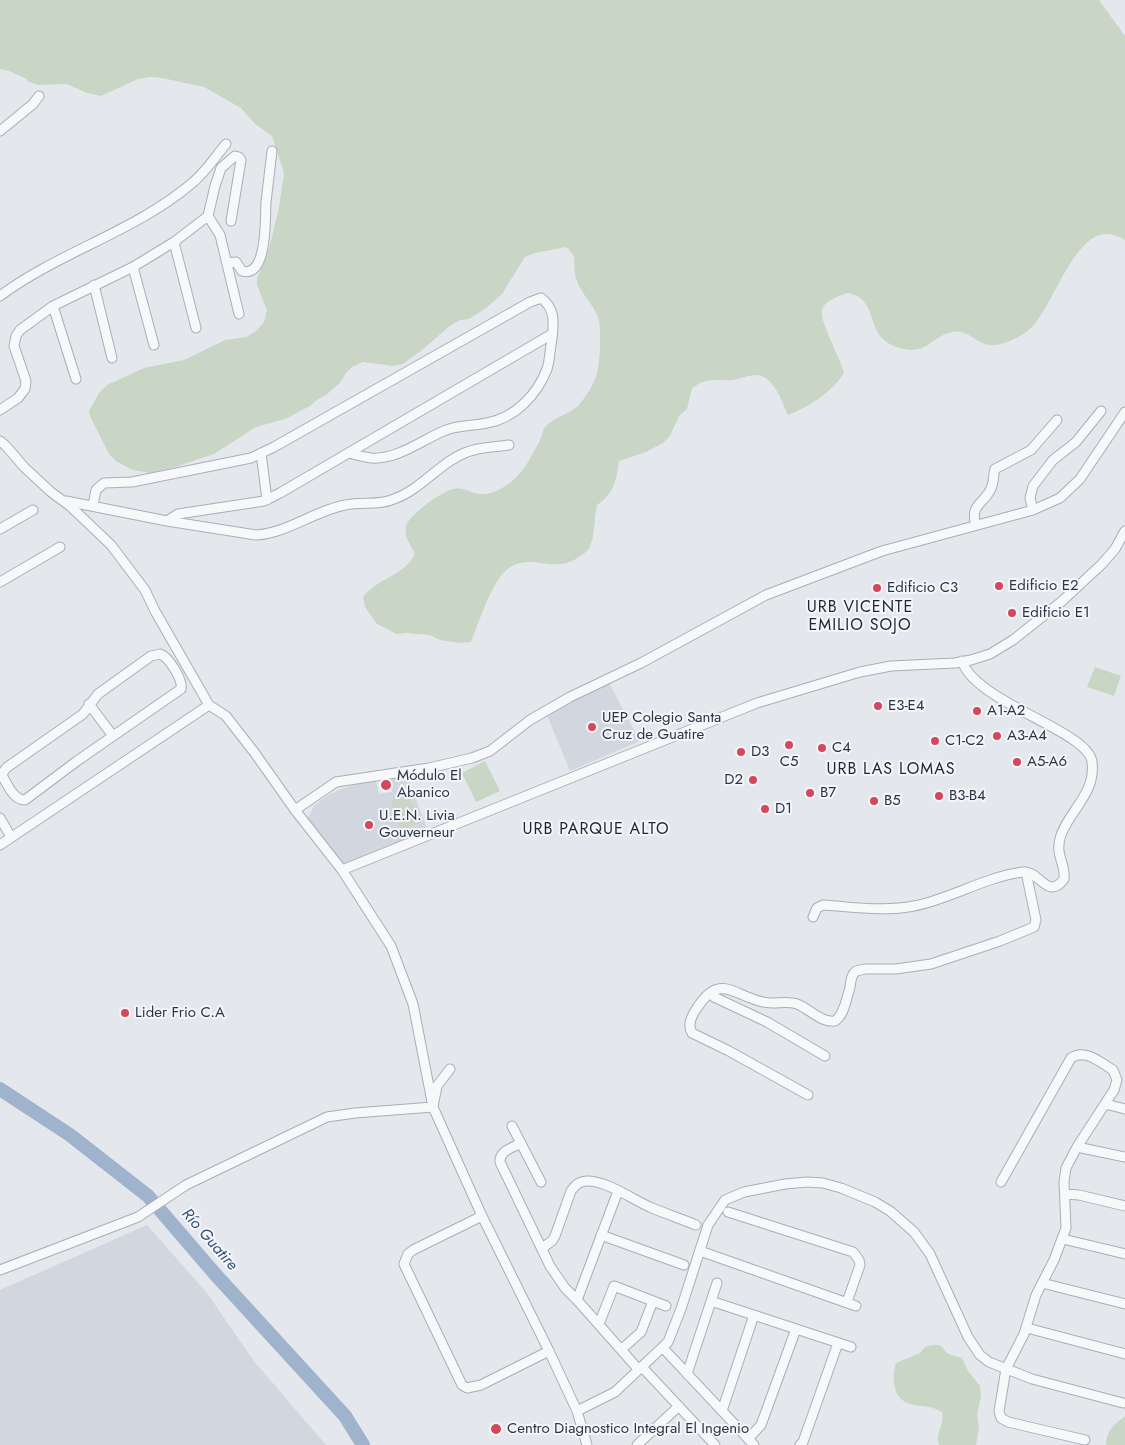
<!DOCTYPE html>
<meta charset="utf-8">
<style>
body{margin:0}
canvas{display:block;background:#e4e7ec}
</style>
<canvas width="1125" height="1445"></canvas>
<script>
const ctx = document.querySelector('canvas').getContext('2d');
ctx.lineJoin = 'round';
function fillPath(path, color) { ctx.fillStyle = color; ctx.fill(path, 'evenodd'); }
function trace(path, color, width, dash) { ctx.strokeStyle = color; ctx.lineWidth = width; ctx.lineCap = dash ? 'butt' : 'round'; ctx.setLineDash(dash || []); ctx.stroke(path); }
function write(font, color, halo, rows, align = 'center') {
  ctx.font = font + ' Jost,sans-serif'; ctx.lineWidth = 4; ctx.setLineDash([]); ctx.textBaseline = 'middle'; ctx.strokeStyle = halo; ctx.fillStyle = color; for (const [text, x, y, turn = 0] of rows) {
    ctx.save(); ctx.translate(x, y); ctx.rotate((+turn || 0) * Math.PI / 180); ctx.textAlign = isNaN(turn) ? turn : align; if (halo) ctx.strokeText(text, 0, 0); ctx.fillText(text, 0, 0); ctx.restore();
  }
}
fillPath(new Path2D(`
 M608,681l32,60 -70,30 -24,-58z
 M407,776l21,55 -85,34 -35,-47 6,-12 13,-10 14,-7 17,-5 18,-3 3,13 13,-2 -2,-13z
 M147,1225l60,68 46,67 73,85h-326v-155z`), '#d2d6de');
fillPath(new Path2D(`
 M0,0h1099l26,36v204c-6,-3 -11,-6 -18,-6 -33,-1 -55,74 -76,94 -6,7 -21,13 -30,16 -22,7 -30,-16 -49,-12 -21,5 -25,22 -48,17 -38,-8 -25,-37 -45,-52 -3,-2 -8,-3 -11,-4 -9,3 -23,7 -26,17 -3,11 19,49 22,63 -12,19 -35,34 -56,42 -7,-14 -13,-39 -32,-40 -8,0 -16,4 -23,5 -18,1 -25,-3 -41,8l-5,21 -8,7 -9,20 -7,7 -17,9 -27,9c-3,19 -4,32 -22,44 -3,14 -2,29 -7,42 -2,4 -7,7 -11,10 -26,18 -46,-5 -70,11 -17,11 -30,55 -38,74l-11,1 -20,-3 -10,-5 -24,-2 -9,1 -20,-10 -12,-17 -2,-10c17,-21 40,-20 52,-43 -4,-8 -12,-19 -9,-28 4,-12 35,-34 47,-37 9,-3 17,4 25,5 11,2 23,-5 32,-11 13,-10 23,-29 30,-43 3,-5 2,-10 6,-14 9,-9 23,-12 32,-20 7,-8 14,-19 18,-29 4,-12 6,-48 2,-60 -4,-10 -11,-17 -16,-26 -3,-4 -6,-12 -7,-17 -2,-14 3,-17 -9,-27l-31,6 -10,4 -23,37 -17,15 -16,10 -9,1 -9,5 -29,25 -19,14 -10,2 -30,-4 -11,5 -6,6 -6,10 -14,12 -9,5 -7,6 -25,13 -29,8 -42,27 -39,13 -25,6 -17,-3 -16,-8 -8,-8 -19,-38 -1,-5 10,-18 8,-8 37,-17 40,-8 41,-20 21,-3 10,-6 8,-9 3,-12 -10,-25v-6l10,-23 12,-48 5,-35 -12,-37 -17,-12 -14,-16 -37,-21 -42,-9 -12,-1 -12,2 -37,17 -14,-3 -20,-9 -29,1 -9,-3 -4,-4 -16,-7 -9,-2z
 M1095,667l26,9 -7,20 -27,-9z
 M485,761l15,30 -24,11 -14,-29z
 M408,795l11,28 -18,7 -10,-29z
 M932,1345h8l8,9 14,4 6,13 12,15 1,10 -4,19 2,13 -3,17h-37c-4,-12 6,-20 3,-33 -13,-8 -19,-4 -31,-8 -18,-4 -20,-26 -15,-41l24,-10 5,-6z
 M1125,1416v29h-19c1,-16 8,-20 19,-29z`), '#c9d6c5');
trace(new Path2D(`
 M0,1089l70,46 78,61 67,78 130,142 18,29`), '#9fb4cc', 14);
const minor = new Path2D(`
 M0,131l33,-27 6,-8
 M208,216l12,19 19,79
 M174,242l22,86
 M227,263l9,-1 6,9c26,8 23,-55 24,-69 2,-17 4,-34 6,-51
 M133,267l21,78
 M94,285l18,73
 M0,296c59,-44 134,-64 191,-112 14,-11 24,-27 35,-40
 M53,306l23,73
 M0,410l18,-12 7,-9 1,-8 -12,-35 2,-10 4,-6 33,-24 80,-39 41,-25 34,-26 7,-30 6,-18 14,-12 4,1 2,3 -10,61
 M0,441l6,5 18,21 27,25 19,14 41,39 34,45 10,21 54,94 17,11 28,36 41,58 47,60 49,76 22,58 20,103 49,109 67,135 28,60 10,34
 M261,453l6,47
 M66,501l101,20 89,14c32,-2 58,-24 89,-30 17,-4 34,1 49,-6 28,-10 46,-37 73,-47 12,-5 29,-5 42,-7
 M93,505l3,-15 8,-7 28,-1 119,-24 23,-11 256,-145 11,-4c14,10 13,24 11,41 -2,9 -2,21 -5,30 -10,26 -32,49 -60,54 -14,3 -27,2 -41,7 -23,9 -48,30 -75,28 -7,-1 -15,-3 -22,-5
 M1033,510l-3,-12 3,-12 20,-26 23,-18 25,-31
 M167,521l11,-7 86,-13 16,-8 272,-159
 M976,525c-7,-22 10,-21 16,-39 2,-6 1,-11 3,-17l36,-19 26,-30
 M0,529l33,-19
 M0,582l60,-35
 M160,654c9,3 23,26 21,35l-104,72 -52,39c-11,0 -17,-14 -22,-23l-1,-3 4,-6 77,-54 15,-20 53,-38z
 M89,704l24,32
 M295,810l41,-28 93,-14 43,-10 18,-7 40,-31 40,-23 71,-34 125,-68 116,-44 151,-41 27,-12 20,-19 45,-67
 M0,818l11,19
 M0,845l209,-140
 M342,870l415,-167 103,-31 31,-6 64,-3 16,-3 19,-6 23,-14 48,-38 41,-38 13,-15 10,-18
 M813,917l4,-9 6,-3c31,2 60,7 91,1 37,-7 70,-29 109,-34 16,-2 25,29 41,7 2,-16 -10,-24 -3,-44 9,-25 35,-42 31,-73 -3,-31 -116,-59 -130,-101
 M711,993l3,4 53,25 58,34
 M808,1095l-79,-44 -37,-18c-5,-8 0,-18 5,-25 23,-36 37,-12 66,-6 11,3 23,-2 34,2 13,5 24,19 38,17 9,-6 11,-21 14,-30 3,-8 0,-14 7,-20l9,-2h31l35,-5 69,-23 34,-14 2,-7 -10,-48
 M1105,1104l20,5
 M512,1126l29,56
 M521,1143c-9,5 -22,8 -21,19l50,104 15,22 12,12
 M1077,1147l48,10
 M1001,1182l70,-124c14,-10 30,5 42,12l4,10 -3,10 -37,57 -11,21 -2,14 2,46 -12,32 -18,35 -12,39 -18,35 -7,42 2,7 7,4 77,18
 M618,1191l-41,109 62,70
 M1065,1194l14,1 46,11
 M728,1212l125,40 6,8 1,5 -13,37
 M482,1216l-69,34 -5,4 -4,10 58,121 5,3 14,-3 68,-34
 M601,1235l83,30
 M1063,1239l62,15
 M542,1248l10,-7 3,-5 16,-45c4,-6 9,-10 16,-10 21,0 46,19 65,27 15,6 29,11 44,17
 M700,1251l156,55
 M0,1270l138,-53 48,-32 141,-68 28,-4 78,-6 4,-21 13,-17
 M1042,1283l83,21
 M711,1301l140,46
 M599,1324l15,-38 52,20
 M1027,1328l98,26
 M663,1348l91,97
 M622,1349l19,-17 12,-31
 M642,1367l73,78
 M687,1374l30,-91
 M577,1411l38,-19 53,-50 13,-33 27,-84 17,-25 19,-8 41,-8 22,-2 16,1 18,5 34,14 15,9 24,21 16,22 38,83 12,18 9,7 43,17 91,24
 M722,1411l32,-96
 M748,1439l13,-14 35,-96
 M637,1445l42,-39
 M800,1445l3,-3 35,-99`);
trace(minor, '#a9aeb7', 11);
trace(minor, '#f7f8fa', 9);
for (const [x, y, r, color] of [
 [999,586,5,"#d1495b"],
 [877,588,5,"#d1495b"],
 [1012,613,5,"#d1495b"],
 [878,706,5,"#d1495b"],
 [977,711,5,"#d1495b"],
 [592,727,5,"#d1495b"],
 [997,736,5,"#d1495b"],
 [935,741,5,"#d1495b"],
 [789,745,5,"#d1495b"],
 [822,748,5,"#d1495b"],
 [741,752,5,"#d1495b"],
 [1017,762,5,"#d1495b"],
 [753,780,5,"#d1495b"],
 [386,785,6,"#d1495b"],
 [810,793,5,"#d1495b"],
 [939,796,5,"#d1495b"],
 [874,801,5,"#d1495b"],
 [765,809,5,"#d1495b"],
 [369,825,5,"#d1495b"],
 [125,1013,5,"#d1495b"],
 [496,1429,6,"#d1495b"]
]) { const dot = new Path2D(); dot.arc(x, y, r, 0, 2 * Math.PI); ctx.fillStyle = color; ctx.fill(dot); trace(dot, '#f4f6f9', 2); }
write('15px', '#2b3445', '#f4f6f9', [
 ["Edificio E2",1009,586],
 ["Edificio C3",887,588],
 ["Edificio E1",1022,613],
 ["E3-E4",888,706],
 ["A1-A2",987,711],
 ["UEP Colegio Santa",602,718],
 ["Cruz de Guatire",602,735],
 ["A3-A4",1007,736],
 ["C1-C2",945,741],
 ["C4",832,748],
 ["D3",751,752],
 ["C5",789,762,"center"],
 ["A5-A6",1027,762],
 ["Módulo El",397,776],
 ["Abanico",397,793],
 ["D2",743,780,"right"],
 ["B7",820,793],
 ["B3-B4",949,796],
 ["B5",884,801],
 ["D1",775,809],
 ["U.E.N. Livia",379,816],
 ["Gouverneur",379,833],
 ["Lider Frio C.A",135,1013],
 ["Centro Diagnostico Integral El Ingenio",507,1429]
], 'left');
ctx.letterSpacing = '1px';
write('16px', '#1d2536', '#f4f6f9', [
 ["URB VICENTE",860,608],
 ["EMILIO SOJO",860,626],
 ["URB LAS LOMAS",891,770],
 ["URB PARQUE ALTO",596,830]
]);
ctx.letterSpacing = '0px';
write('italic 16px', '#34527a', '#f4f6f9', [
 ["Río Guatire",209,1240,49]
]);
</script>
